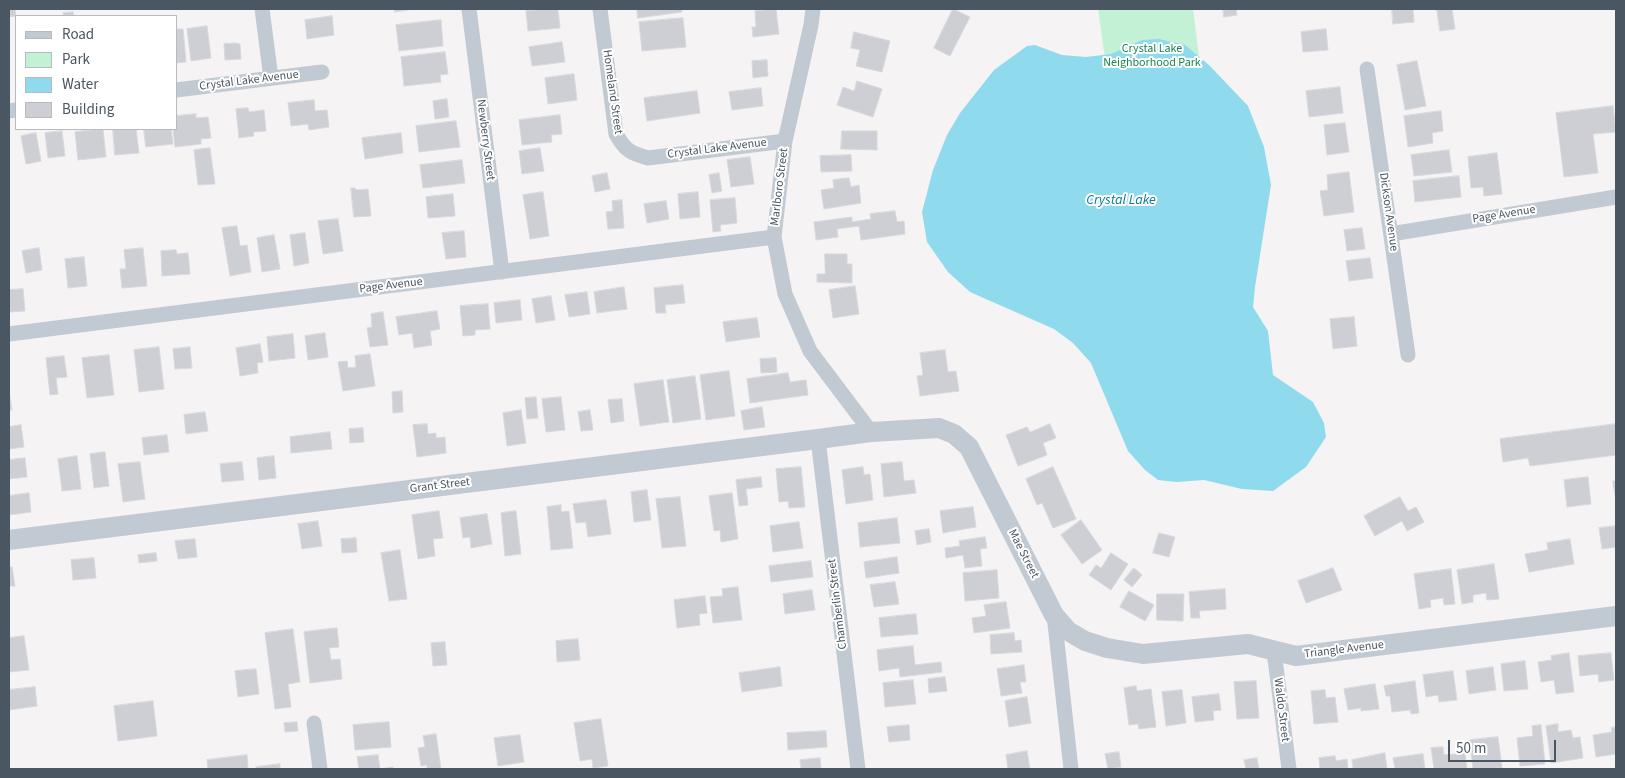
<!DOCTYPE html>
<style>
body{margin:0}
#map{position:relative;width:1625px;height:778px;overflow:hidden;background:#f5f3f3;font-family:"Source Sans 3",sans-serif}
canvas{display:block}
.frame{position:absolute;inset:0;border:10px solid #4a5661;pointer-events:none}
.legend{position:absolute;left:15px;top:15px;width:162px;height:115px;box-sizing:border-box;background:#fff;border:1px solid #b7bbc0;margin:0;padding:6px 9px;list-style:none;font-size:15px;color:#4a5661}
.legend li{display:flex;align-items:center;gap:10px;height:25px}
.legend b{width:25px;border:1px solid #b7bbc0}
.scale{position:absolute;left:1448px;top:740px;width:108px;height:22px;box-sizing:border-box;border:2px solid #4a5661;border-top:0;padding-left:6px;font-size:15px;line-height:18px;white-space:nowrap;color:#4a5661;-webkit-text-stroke:4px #fff;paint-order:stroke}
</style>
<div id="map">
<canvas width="1625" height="778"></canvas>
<div class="frame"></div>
<ul class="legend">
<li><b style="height:6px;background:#c1cad2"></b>Road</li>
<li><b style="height:14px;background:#c3f1d5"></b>Park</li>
<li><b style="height:14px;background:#90daee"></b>Water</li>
<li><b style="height:14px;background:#cdcfd5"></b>Building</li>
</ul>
<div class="scale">50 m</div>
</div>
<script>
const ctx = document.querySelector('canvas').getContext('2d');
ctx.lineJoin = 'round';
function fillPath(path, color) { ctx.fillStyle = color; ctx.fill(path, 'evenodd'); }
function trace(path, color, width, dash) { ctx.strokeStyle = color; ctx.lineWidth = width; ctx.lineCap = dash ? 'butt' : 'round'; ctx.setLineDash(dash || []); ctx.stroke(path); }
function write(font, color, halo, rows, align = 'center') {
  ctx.font = font + ' "Source Sans 3",sans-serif'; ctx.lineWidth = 4; ctx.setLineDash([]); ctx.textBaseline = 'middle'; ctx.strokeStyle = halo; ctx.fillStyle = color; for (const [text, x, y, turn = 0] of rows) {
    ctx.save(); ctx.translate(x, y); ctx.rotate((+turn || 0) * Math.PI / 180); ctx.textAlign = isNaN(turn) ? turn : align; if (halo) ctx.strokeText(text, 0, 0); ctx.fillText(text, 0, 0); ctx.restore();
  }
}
fillPath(new Path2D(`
 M1098,9h95l15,120 -98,-36z`), '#c3f1d5');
fillPath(new Path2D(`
 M1159,39l26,6 24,20 39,41 16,41 7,38 -16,102 -2,20 15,24 5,44 40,27 11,21 2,14 -20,30 -33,24 -31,-2 -38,-9 -27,2 -19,-2 -13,-10 -17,-19 -37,-88 -18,-20 -19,-14 -84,-37 -22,-20 -21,-30 -5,-30 11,-42 14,-35 13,-22 34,-43 33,-24 8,-1 27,10 24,2 25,-3 31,-14z`), '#90daee');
const building = new Path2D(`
 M9,9h6l1,7 -7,1z
 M395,9h18l-18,3z
 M545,9h13l2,19 -32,3 -2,-20z
 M637,9h45v3l-44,6z
 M776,9l3,25 -26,3 -1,-10h4l-1,-16z
 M953,9l17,8 -20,39 -16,-8z
 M1223,9h13l1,6 -13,2z
 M1392,9h21l1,13 -21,2z
 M1437,9h15l3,20 -15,2z
 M73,12l1,4h-10l-1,-3z
 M332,16l2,19 -27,4 -2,-19z
 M683,18l3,29 -44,4 -3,-29z
 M441,20l2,26 -44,5 -3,-26z
 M207,26l4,32 -20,3 -4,-32z
 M176,29h7l3,33 -10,1z
 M1326,29l2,21 -25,2 -2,-20z
 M854,32l36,9 -8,31 -26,-6 4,-16 -9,-2z
 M562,42l3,20 -33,4 -3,-19z
 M235,43l5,1 1,15 -16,1 -1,-16z
 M445,52l3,22 -8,1 1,7 -37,4 -3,-29z
 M767,60l1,16 -15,2 -1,-17z
 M1417,61l9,45 -21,4 -8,-45z
 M574,74l3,26 -29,4 -3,-26z
 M857,81l25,8 -9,28 -36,-12 6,-18 11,4z
 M1340,87l3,26 -34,4 -3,-26z
 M761,88l2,18 -31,4 -3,-18z
 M697,91l3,22 -53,8 -3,-23z
 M447,99l2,18 -14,2 -2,-18z
 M314,100l1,11 12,-1 2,17 -20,3 -1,-6 -17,2 -3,-23z
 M1613,106l3,26 -23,2 5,39 -34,4 -8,-64z
 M248,108l1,4 15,-2 2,21 -13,1 1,4 -15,2 -3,-29z
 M1441,111l2,20 -11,2 1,10 -25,4 -4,-31z
 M196,114v4l12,-1 3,21 -10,1v5l-26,3 -2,-18h3v-13z
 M560,115l2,19 -11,1 1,7 -30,3 -3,-25z
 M456,121l4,26 -41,5 -3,-26z
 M1345,123l4,29 -22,3 -3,-30z
 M103,129l3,28 -28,3 -3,-28z
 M113,129h23l3,24 -24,2z
 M144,129h27l2,15 -27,3z
 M62,131l3,25 -17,2 -3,-25z
 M842,131h35v19l-36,-1z
 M36,133l5,28 -15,3 -5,-28z
 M401,133l2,20 -38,6 -3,-21z
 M210,148l5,36 -17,1 -4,-35z
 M540,148l4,23 -22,3 -3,-23z
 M1449,150l3,22 -38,4 -3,-21z
 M1497,153l5,41 -18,2 -1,-9 -12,1 -3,-31z
 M851,155l1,16 -31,1 -1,-16z
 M750,157l4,27 -23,3 -4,-27z
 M462,160l3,23 -42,5 -3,-23z
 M1349,172l5,40 -30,4 -4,-25 8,-1 -1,-15z
 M607,173l3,16 -15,3 -3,-16z
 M719,173l3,18 -10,2 -3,-18z
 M1459,176l2,21 -46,5 -2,-21z
 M849,178l2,9 8,-2 2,18 -37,6 -3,-19 13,-2 -1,-8z
 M351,188h4l1,2 12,-1 3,27 -17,1z
 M543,192l6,44 -19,3 -7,-44z
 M698,192l2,25 -20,2 -2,-25z
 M453,194l2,22 -27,2 -2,-21z
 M735,198l2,25 -17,2 1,6 -8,1 -3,-32z
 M622,200l2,28 -16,1 -2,-17 7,-1 -1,-10z
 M666,201l3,18 -22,4 -3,-19z
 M895,211l2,11 7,-1 1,13 -44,6 -2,-14 -22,3 1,8 -22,3 -2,-18 38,-5v5l19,-3 -1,-5z
 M338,219l5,32 -20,3 -5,-33z
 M237,226l3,20 7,-1 4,27 -21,4 -8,-48z
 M1362,228l3,21 -18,2 -3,-21z
 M464,231l2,26 -20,2 -4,-26z
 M305,233l4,30 -15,3 -4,-31z
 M274,235l6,34 -18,3 -5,-34z
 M39,248l3,22 -16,3 -4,-22z
 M143,248l4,38 -25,2 -2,-19h6l-2,-19z
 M176,250l1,4 11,-1 2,21 -28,2 -1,-25z
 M825,254h22v10h5v19l-35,-1v-8h8z
 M84,257l3,29 -19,2 -3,-29z
 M1370,258l3,20 -24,3 -3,-20z
 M683,285l2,18 -20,2 1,8h-10l-2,-25z
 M855,286l4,28 -26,4 -4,-28z
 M624,287l3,22 -30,4 -3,-21z
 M23,289l2,22 -16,1v-22z
 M587,292l3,22 -21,3 -4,-22z
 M551,296l4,24 -19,3 -4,-24z
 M520,300l2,20 -26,3 -2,-20z
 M488,304l2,25 -15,1v5l-12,1 -3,-30z
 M437,311l3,18 -10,2 2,14 -18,3 -2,-15 -13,2 -3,-18z
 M383,312l5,33 -18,2 -3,-19 5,-1 -1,-13z
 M1354,317l3,29 -24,3 -3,-30z
 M757,318l3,19 -34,5 -3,-20z
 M325,333l3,24 -20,3 -3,-24z
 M293,334l2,24 -26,3 -2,-24z
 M260,344l3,18 -6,1 1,10 -18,3 -4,-28z
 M159,347l5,42 -25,3 -5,-42z
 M190,347l2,21 -17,1 -2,-20z
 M945,350l3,22 8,-1 3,20 -39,5 -3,-20 6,-1 -3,-22z
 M370,354l5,32 -32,5 -5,-29 9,-1 1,7 8,-1 -1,-11z
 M109,355l5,40 -27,3 -5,-40z
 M64,356l3,21 -11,1 2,16 -8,1 -4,-37z
 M776,358l1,14 -16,1 -1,-14z
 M729,371l6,45 -29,4 -6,-45z
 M788,373l2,9 16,-2 2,15 -58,8 -3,-24z
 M695,376l6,43 -28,4 -6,-43z
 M663,380l6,42 -29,4 -6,-42z
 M402,391l1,21 -10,1 -1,-21z
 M9,392l3,18h-3z
 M536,397l2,21 -11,1 -2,-21z
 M561,397l4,33 -19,2 -4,-33z
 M622,399l2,22 -13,2 -3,-23z
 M762,407l3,20 -21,3 -3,-19z
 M521,410l5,33 -19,3 -4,-33z
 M590,410l3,20 -12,1 -3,-19z
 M205,412l3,19 -22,3 -2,-19z
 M427,424l1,10 8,-1v5l9,-1 1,16 -29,4 -4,-32z
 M1050,424l6,14 -13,5 4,12 -29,11 -12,-31 21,-8 3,5z
 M1616,424v31l-86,11 -2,-8 -25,4 -3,-23z
 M21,425l3,22 -15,2v-22z
 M363,428l1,14 -14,1 -1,-14z
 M330,432l2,17 -41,4 -1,-16z
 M167,435l2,17 -25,3 -2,-17z
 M105,452l4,34 -15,2 -4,-34z
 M77,456l4,33 -19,2 -4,-32z
 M274,456l2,22 -17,2 -2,-22z
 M25,458l2,19 -18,2v-19z
 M140,462l5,37 -22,3 -5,-38z
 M242,462l2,18 -22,2 -2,-18z
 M902,462l2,19 10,-1 2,13 -32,4 -3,-33z
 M801,467l4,40 -16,1 -1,-7 -9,1 -3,-33z
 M863,467l1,8 6,-1 3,26 -27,4 -4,-34z
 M1053,467l23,52 -23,9 -11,-25 -5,2 -11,-26z
 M761,477l1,10 -16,2 2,16 -9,1 -3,-26z
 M1588,477l3,27 -24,3 -3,-27z
 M1613,481h3v19z
 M647,490l4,30 -17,2 -3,-30z
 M29,493l2,19 -22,3v-19z
 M732,493l6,46 -17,3 -1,-12 -6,1 -5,-35z
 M680,497l6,49 -24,2 -6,-49z
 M1400,497l8,14 8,-4 8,15 -17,9 -5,-10 -27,15 -11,-20z
 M606,500l5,34 -23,3 -2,-15 -10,1 -3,-19z
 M561,505v7l8,-1 4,37 -22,2 -4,-43z
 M973,507l3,20 -33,6 -3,-22z
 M439,511l4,27 -10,1 2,17 -17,3 -6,-44z
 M516,511l5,43 -16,2 -4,-43z
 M487,514l5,30 -21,4 -1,-11 -7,1 -3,-20z
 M897,518l3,25 -40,4 -2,-24z
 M1081,520l21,30 -20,14 -21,-29z
 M318,521l4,25 -20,3 -4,-25z
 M799,522l4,26 -30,4 -3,-26z
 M1616,526v21l-14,2 -3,-21z
 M929,529l2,13 -14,3 -2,-14z
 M1159,533l16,4 -6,20 -16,-4z
 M985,537l2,11 -7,1 2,17 -17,2 -2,-13 -17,3 -1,-10 15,-2 -1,-5z
 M356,538l1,14 -15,1 -1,-14z
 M195,539l2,18 -19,2 -3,-18z
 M1570,539l4,25 -45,8 -4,-18 23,-4 -1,-7z
 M400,550l7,49 -18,2 -8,-48z
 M156,553l1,8 -18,2 -1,-8z
 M1111,553l17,11 -17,26 -22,-15 7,-10 5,3z
 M897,557l2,16 -33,5 -2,-16z
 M94,558l2,20 -23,2 -2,-20z
 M811,561l2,16 -42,5 -2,-16z
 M1494,564l5,35 -12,1 -1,-7 -13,2v7l-11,2 -5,-34z
 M9,567h3l3,19h-6z
 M1134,568l8,7 -10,12 -8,-7z
 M1333,568l9,22 -36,13 -8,-22z
 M1451,569l4,35 -11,1 -1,-7 -13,2 1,7 -12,2 -5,-35z
 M997,570l2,28 -34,3 -2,-28z
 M895,582l4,22 -25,3 -4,-22z
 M738,587l4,33 -29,3 -3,-26 13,-1 -1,-7z
 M1225,589l1,20 -27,2 1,7h-9l-2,-26z
 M812,590l3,20 -30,4 -2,-20z
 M1129,591l25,14 -9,16 -25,-14z
 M1157,594h27l-1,27 -26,-1z
 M705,596l2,17 -8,1 1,11 -23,3 -3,-28z
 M1006,602l4,26 -36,5 -2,-15 14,-2 -2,-11z
 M916,614l2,20 -37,3 -2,-19z
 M337,628l2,19 -10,1 2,12 9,-1 2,20 -32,4 -6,-51z
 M293,629l7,53 -12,2 3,23 -16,2 -10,-76z
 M1014,633l1,8 6,-1 1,12 -31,2 -1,-19z
 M24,636l5,34 -20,2v-34z
 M578,639l2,21 -23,2 -1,-21z
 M445,642l2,23 -14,1 -2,-23z
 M913,646l2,19 26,-3 1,10 -42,5 -1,-9 -20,3 -2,-21z
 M1569,653l5,39 -18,2 -2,-14 -13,2 -3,-20 14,-2 -1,-4z
 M1611,653l3,27 -15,2 -1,-8 -18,2 -2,-20z
 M1525,661l3,28 -24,2 -3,-27z
 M1024,665l2,17h-6l2,11 -21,3 -4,-27z
 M780,667l2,19 -40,6 -3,-19z
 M1493,667l3,23 -27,4 -3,-23z
 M256,669l3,25 -21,3 -3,-26z
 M1453,671l4,29 -18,2 -1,-7 -12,2 -3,-22z
 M945,677l2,14 -18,2 -1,-14z
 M913,680l3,24 -31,3 -2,-24z
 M1256,681l3,37 -22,1 -3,-37z
 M1415,681l4,32 -8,1 -1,-4 -18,2 -2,-16h-4l-2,-10z
 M1375,684l4,25 -18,2v-3l-13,2 -4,-21z
 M1136,686l1,5 14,-2 5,38 -17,2 -1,-5 -9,1 -5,-37z
 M35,687l2,19 -28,4v-20z
 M1182,690l4,33 -20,3 -4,-34z
 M1325,690l1,8 9,-1 3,25 -24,2 -3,-33z
 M1219,694l2,16 -8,1 1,9 -19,2 -3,-25z
 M1027,697l4,26 -22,4 -4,-26z
 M153,701l4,35 -39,5 -4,-35z
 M601,719l7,47 -15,2 -1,-9 -12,2 -6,-38z
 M297,722l1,9 -13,1 -1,-9z
 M389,722l2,25 -36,3 -2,-25z
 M1558,724v8l13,-2 2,8 7,-1 3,21 -32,5 -5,-37z
 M909,725l1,15 -21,2 -2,-15z
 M1541,725l4,39 -25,2 -3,-28 16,-2 -1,-10z
 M1616,727v27l-20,3 -3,-22 19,-3 -1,-4z
 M826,731l1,16 -39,3 -1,-17z
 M436,734l5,35h-14v-4l-6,1 -3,-18 7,-1 -2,-11z
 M520,735l4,27 -26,4 -4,-28z
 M1498,737l4,31 -29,1 -3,-29z
 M1443,747l1,8 21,-2 2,16h-33l-3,-21z
 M1027,751l3,18h-22l-2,-14z
 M1119,752l2,15 -13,2 -3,-15z
 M1385,753l2,16h-34l-1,-9z
 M1423,754l2,15h-30l-2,-11z
 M247,755l1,14h-40l-1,-9z
 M378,755l2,14 13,-2v2h-34l-2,-12z
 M1335,756l1,5 11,-2 1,10h-28l-1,-11z
 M820,758l1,11h-20l-1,-9z
 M1257,758l2,11h-13l-2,-9z
 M280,764v5h-23l-1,-2z`);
fillPath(building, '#cdcfd5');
trace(building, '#d7d9de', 1);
trace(new Path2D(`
 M262,9l9,69
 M469,9l33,263
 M600,9l16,125c9,16 14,19 32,24l137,-17
 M813,9l-2,16 -26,116 -11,96 11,57 25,57 61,81
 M1367,69l41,286
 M176,90l146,-18
 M9,111l7,-1
 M1391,234l225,-37
 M9,334l765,-97
 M818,439l40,330
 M1054,615l17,154
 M1274,651l15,118
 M314,723l6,46`), '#c1cad2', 15);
trace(new Path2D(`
 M9,540l809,-101 53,-7 68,-4 15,6 15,13 85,168 14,16 17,10 22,7 36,6 105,-10 48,12 320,-40`), '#c1cad2', 20);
write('12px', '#17864f', '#fff', [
 ["Crystal Lake",1152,49],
 ["Neighborhood Park",1152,63]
]);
write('12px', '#4a5661', '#fff', [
 ["Crystal Lake Avenue",249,81,-7],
 ["Homeland Street",612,92,82],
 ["Newberry Street",485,140,83],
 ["Crystal Lake Avenue",717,149,-7],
 ["Marlboro Street",780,187,-83],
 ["Dickson Avenue",1388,212,82],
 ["Page Avenue",1504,215,-9],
 ["Page Avenue",391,286,-7],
 ["Grant Street",440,486,-7],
 ["Mae Street",1023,554,63],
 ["Chamberlin Street",838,604,-97],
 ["Triangle Avenue",1344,650,-7],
 ["Waldo Street",1281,710,83]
]);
write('italic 14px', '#0c7c9b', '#fff', [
 ["Crystal Lake",1121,201]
]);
</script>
